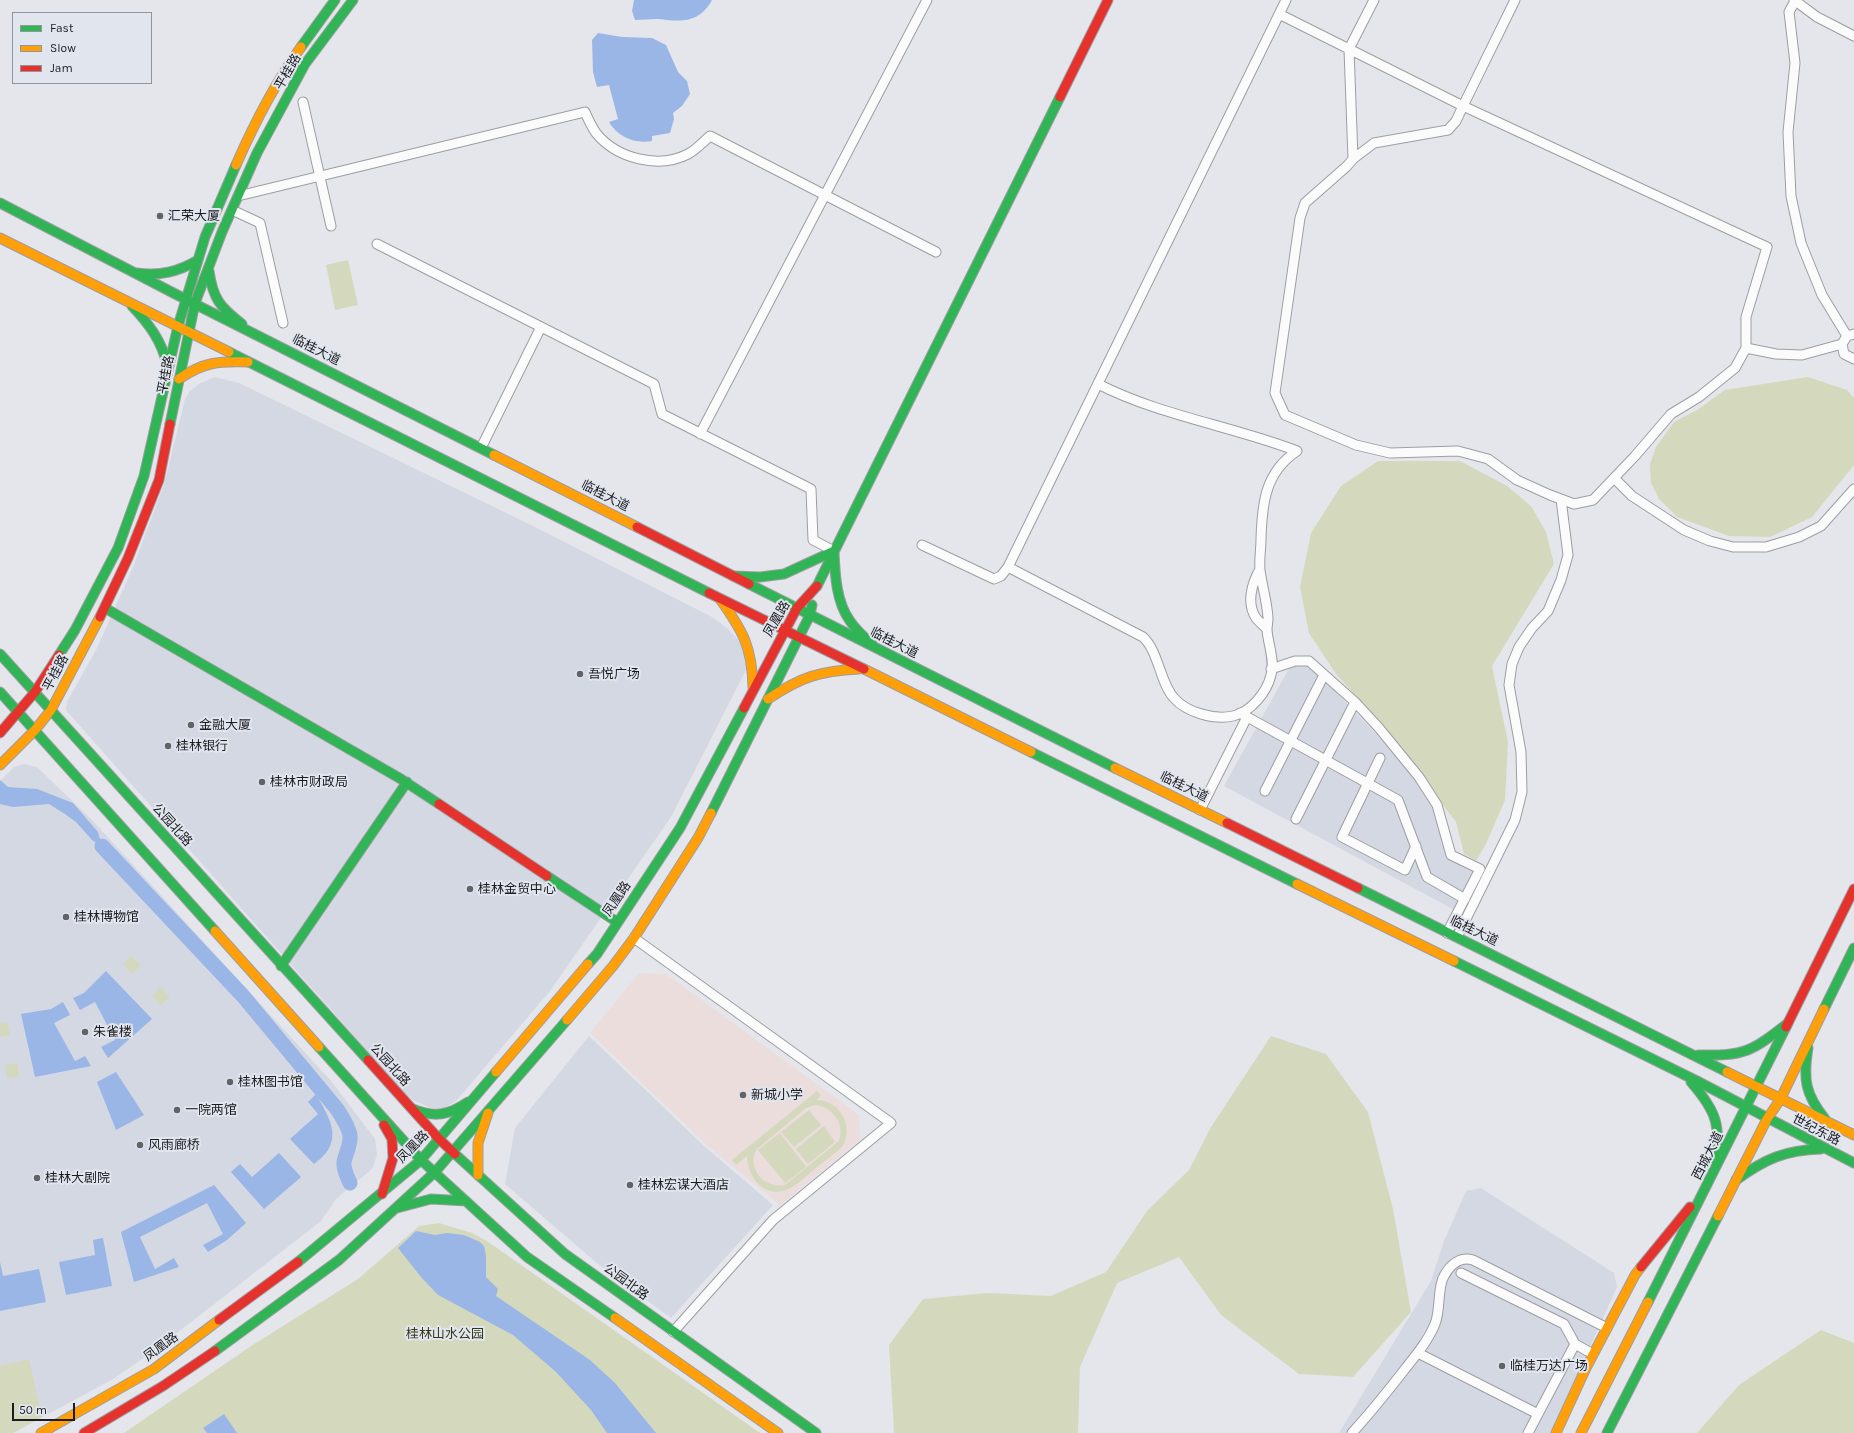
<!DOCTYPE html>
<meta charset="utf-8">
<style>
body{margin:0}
#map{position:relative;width:1854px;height:1433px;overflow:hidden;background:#e4e6eb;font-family:Karla,sans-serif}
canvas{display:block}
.legend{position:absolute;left:12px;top:12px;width:140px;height:72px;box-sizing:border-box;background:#e1e5ee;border:1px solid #92959b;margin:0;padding:5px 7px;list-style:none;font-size:12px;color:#1b1c1f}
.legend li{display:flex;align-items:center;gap:8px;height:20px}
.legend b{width:20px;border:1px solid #92959b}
.scale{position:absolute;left:12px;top:1403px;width:63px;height:18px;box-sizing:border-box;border:2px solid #1b1c1f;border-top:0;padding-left:5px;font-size:12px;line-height:14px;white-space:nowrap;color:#1b1c1f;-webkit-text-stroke:3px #e1e5ee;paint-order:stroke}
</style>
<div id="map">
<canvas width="1854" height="1433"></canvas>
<ul class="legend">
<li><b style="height:5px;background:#30b455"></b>Fast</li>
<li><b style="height:5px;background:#ff9f0a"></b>Slow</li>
<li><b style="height:5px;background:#e5322d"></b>Jam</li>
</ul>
<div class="scale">50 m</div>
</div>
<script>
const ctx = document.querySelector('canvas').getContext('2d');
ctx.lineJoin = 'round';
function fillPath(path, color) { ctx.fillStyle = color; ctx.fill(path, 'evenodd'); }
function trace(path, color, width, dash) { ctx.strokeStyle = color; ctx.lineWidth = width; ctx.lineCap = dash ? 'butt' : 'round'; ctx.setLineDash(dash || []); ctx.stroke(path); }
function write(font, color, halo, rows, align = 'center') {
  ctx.font = font + ' Karla,"Noto Sans SC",sans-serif'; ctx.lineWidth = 4; ctx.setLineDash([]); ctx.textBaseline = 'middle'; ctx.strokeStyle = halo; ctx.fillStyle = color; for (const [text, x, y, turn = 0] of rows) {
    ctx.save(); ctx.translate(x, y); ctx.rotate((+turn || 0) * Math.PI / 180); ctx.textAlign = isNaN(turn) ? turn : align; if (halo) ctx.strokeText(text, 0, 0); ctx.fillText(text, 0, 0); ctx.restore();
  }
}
fillPath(new Path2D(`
 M215,377l24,6 294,143 179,91 16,12 13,14 5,27 -75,147 -121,174 -94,110 -12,7h-13l-18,-8 -11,-10 -336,-380 1,-8 30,-54 36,-81 31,-82 21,-86 5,-8 9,-7z
 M1292,663l18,2 110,115 6,9 23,69 34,16 -21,40 -238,-128z
 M24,764l13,3 56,54 239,261 43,57 2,16 -5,14 -36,30 -15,22 -171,133 -37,25 -100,54h-13v-652l14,-14z
 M589,1036l115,110 69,59 -102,113 -73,-54 -93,-80 10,-56z
 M1481,1188l133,85 3,14 -66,146h-212l92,-152 13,-40 22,-50z`), '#d3d8e2');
fillPath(new Path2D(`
 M639,973l27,1 193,141 1,25 -80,65 -72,-59 -118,-113z`), '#eadddc');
fillPath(new Path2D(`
 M348,260l10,45 -23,5 -9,-45z
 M1808,377l39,13 7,8v67l-42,52 -42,20 -41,-1 -52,-19 -18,-18 -8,-16 -1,-19 6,-17 18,-25 23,-12 28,-20z
 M1378,461h82l47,25 24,20 15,26 8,32 -62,102 16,76 -3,58 -19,44 -10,17 -12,-7 -8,-32 -81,-105 -39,-43 -27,-41 -9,-46 11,-54 30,-47z
 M131,956l10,9 -9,9 -9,-10z
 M160,987l10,10 -9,8 -9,-9z
 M7,1022l3,13 -10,2v-14z
 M1271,1036l55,18 42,58 25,97 18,103 -58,65 -54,-3 -78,-59 -42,-58 -62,26 -37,84 -2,66h-184l-5,-88 34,-46 65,-6 63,3 55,-24 41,-61 42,-41 22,-43z
 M17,1063l2,14 -12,1 -2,-13z
 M817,1091l4,4 -5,5c23,0 37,24 28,44 -7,9 -17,15 -26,22 -8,7 -23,21 -32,24 -24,8 -38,-14 -39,-34l-11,9 -4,-5zM815,1105c18,2 30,18 24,36l-54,44c-20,4 -38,-15 -29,-35l50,-42z
 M809,1110l12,15 -27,22 -13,-15z
 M824,1126l11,16 -27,22 -12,-15z
 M780,1133l26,34 -21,16 -27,-33z
 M439,1223l33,10 15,8 273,192h-636l127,-87 107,-67 61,-53z
 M1821,1330l33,13v90h-157l42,-48z
 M29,1359l13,58 -29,16h-13v-67z`), '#d4d9bd');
fillPath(new Path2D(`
 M634,0h78c-11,20 -26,22 -45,20 -10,-2 -21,0 -32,0l-3,-9z
 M598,33l24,4 30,1 14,7 12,27 9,9 3,13 -8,12 -9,7 1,6 -4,14 -18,3v5c-18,3 -34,-4 -43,-19l9,-3 -9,-34 -12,2 -4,-15 -1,-32z
 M0,780l8,7 29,2 36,14 25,29 4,14 -10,-6 -16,-18 -11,-8 -16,-10 -36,3 -13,-3z
 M106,971l46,48 -44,39 -7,-11 14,-7 -20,-38 -15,8 -7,-12 11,-5z
 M63,1002l7,13 -16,8 21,38 10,-5 6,10 -56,11 -14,-63 30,-5z
 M116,1072l28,43 -28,15 -19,-48z
 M316,1094c9,17 24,37 12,56 -3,5 -9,10 -14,14l-24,-25 28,-25 -10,-12z
 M279,1153l22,24 -37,32 -33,-37 9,-8 12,13z
 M214,1185l32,38 -19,17 -19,12 -5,-7 20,-11 -16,-31 -67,34 15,32 19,-11 5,9 -45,15 -13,-50z
 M416,1231l19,4 12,-2 17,2 16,7 4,4 2,10v21l12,12 -2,7 94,64 25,23 41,50h-49l-16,-23 -35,-38 -43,-37 -75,-40 -17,-18 -23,-29z
 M103,1238l9,48 -46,9 -7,-33 36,-7 -2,-15z
 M0,1262l3,14 36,-7 7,33 -46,9z
 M224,1414l13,19h-30l-4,-5z`), '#9ab6e6');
trace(new Path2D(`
 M102,846l141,150 94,113c5,8 11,16 13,26 1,10 -4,17 -6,27 -1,7 3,14 6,21`), '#9ab6e6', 15);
const street = new Path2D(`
 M1794,0l23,17 37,19
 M1795,1l-6,11 6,51 -7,69 3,64 10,47 21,52 25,41
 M1279,14l184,92 304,141 -21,70v31l-11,20 -36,29 -28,17 -36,42 -42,44 -19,4 -24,-9 -33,-15 -29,-21 -30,-8 -68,2 -34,-8 -71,-30 -10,-22 25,-175 5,-15 42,-37 6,-7 21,-16 74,-13 8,-9 7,-15 52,-106
 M303,102l28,124
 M1353,159l-4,-110 25,-49
 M238,196l347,-84c3,7 7,15 11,21 21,26 63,36 92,21 8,-4 15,-12 22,-18l226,116
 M232,210l28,13 23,100
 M377,244l277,140 8,30 149,75 2,51 21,11
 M1854,334l-7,2 -5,8 2,10 10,5
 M1746,348l30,6 26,1 40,-11
 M1098,384c63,32 134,42 199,67
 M700,434l227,-434
 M481,448l60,-121
 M1614,478l18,18 52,34 26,11 23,6h33l33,-10 22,-11 33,-37
 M922,545l72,34 7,-3 7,-9 278,-567
 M1008,567l135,70c16,15 17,46 31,61 13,15 41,22 59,18 18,-4 34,-24 38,-41 4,-15 -3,-31 -4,-45 0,-4 1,-8 1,-12 -1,-17 -6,-32 -8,-48 -1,-10 1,-21 1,-31 1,-35 4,-67 36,-88
 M1260,569c-8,14 -14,34 -4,49 3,4 8,8 11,11
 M1271,669l24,-8h14l46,41 24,26 40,49 18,28 14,50 29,14 -33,64
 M1240,713l158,87 29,77 38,22
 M1380,758l-38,79 63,33 11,-24
 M1265,791l59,-116
 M1200,810l47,-93
 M1296,819l59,-117
 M1457,937l58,-117 7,-28 -1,-40 -12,-67 3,-21 7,-17 13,-19 16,-17 13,-31 7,-25 -7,-56
 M634,938l257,185 -118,97 -100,112
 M1461,1273l103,51 11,20 -47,89
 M1575,1344l18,10
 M1418,1353l120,61
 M1352,1433c19,-21 36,-42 53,-64 11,-14 23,-28 30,-45 6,-15 2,-36 9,-48 6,-11 16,-20 29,-16l134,68`);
const fast = new Path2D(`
 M301,47l34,-47
 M0,203l185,96 309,156
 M209,271c4,28 11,36 33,53
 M137,273c23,3 41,-1 61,-13
 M132,306c17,18 30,35 35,59
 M229,352l480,241
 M170,424l25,-121 27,-71 35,-79 48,-89 48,-64
 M733,576l27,1 24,-3 50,-23c1,23 2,51 16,70 6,9 14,16 22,23
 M749,584l366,184
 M817,586l243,-489
 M105,608l296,171 38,25
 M0,654l368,406
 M59,655l16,-25 43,-82 26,-72 34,-150 27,-89 31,-72
 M0,692l215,239
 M1031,752l266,132
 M711,813l99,-198 2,-10
 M547,876l70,46
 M1358,888l369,184
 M1454,961l243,120 157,82
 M588,964l9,-10 83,-126 64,-120
 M281,966l126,-184
 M1824,1009l30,-61
 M319,1047l102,113 106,97 88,61
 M1808,1048c-5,31 -3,46 17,71
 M1698,1055c47,1 53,-3 90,-32
 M1691,1082c27,31 29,43 25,83
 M413,1109c22,9 36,6 55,-7
 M455,1154l110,100 251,179
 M1736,1180c29,-21 49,-30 85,-31
 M397,1208l34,-9 35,2
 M298,1262l123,-102 75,-88
 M1648,1302l138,-275
 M215,1351l124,-91 96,-88 132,-152
 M1607,1433l111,-217`);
const slow = new Path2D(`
 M236,165c18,-41 39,-82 65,-118
 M0,238l229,114
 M179,379c24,-17 40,-18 69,-17
 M494,455l143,72
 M720,599c23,32 32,48 33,88
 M864,669l167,83
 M768,699c33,-22 51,-28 91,-30
 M0,765l35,-35 16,-20 49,-93
 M1115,768l112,55
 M1297,884l157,77
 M215,931l104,116
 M567,1020l46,-54 21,-28 64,-100 13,-25
 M496,1072l92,-108
 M1727,1072l127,63
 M478,1175v-32l10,-30
 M1718,1216l49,-97 13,-19 44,-91
 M615,1318l163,115
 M41,1433l113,-64 65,-49
 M1556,1433l30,-65 49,-93 6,-8
 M1581,1433l67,-131`);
const jam = new Path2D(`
 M1060,97l48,-97
 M637,527l112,57
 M709,593l155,76
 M100,617l28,-59 31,-78 11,-56
 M744,708l53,-100 20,-22
 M0,733l35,-41 24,-37
 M439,804l108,72
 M1227,823l131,65
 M1786,1027l68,-138
 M368,1060l71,79 16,15
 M382,1194l11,-36 -1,-19 -8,-14
 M1641,1267l49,-60
 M219,1320l79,-58
 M84,1433l79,-47 52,-35`);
trace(street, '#9c9ea2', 11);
trace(fast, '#9c9ea2', 11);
trace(slow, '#9c9ea2', 11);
trace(jam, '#9c9ea2', 11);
trace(street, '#fbfbfc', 9);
trace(fast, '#30b455', 9);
trace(slow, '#ff9f0a', 9);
trace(jam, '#e5322d', 9);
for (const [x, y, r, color] of [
 [160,216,4,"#616366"],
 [580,674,4,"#616366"],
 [191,725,4,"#616366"],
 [168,746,4,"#616366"],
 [262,782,4,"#616366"],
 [470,889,4,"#616366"],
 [66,917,4,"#616366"],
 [85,1032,4,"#616366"],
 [230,1082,4,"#616366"],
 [743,1095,4,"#616366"],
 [177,1110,4,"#616366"],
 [140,1145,4,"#616366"],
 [37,1178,4,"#616366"],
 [630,1185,4,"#616366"],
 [1502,1366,4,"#616366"]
]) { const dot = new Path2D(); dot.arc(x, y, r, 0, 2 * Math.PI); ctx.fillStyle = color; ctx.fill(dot); trace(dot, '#e1e5ee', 1.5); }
write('13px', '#1b1c1f', '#e1e5ee', [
 ["平桂路",288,72,-60],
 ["临桂大道",316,350,27],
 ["平桂路",166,375,-79],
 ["临桂大道",605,496,27],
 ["凤凰路",777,619,-60],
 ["临桂大道",894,643,27],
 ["平桂路",56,673,-62],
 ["临桂大道",1184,787,26],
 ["公园北路",172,825,48],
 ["凤凰路",617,899,-56],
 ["临桂大道",1474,931,26],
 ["公园北路",390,1065,48],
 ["世纪东路",1816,1130,27],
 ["凤凰路",413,1147,-46],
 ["西城大道",1708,1156,-63],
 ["公园北路",626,1282,36],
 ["凤凰路",161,1347,-36]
]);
write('13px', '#1b1c1f', '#e1e5ee', [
 ["汇荣大厦",168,216],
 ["吾悦广场",588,674],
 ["金融大厦",199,725],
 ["桂林银行",176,746],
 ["桂林市财政局",270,782],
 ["桂林金贸中心",478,889],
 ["桂林博物馆",74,917],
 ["朱雀楼",93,1032],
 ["桂林图书馆",238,1082],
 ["新城小学",751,1095],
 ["一院两馆",185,1110],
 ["风雨廊桥",148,1145],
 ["桂林大剧院",45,1178],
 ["桂林宏谋大酒店",638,1185],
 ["临桂万达广场",1510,1366]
], 'left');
write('13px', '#343814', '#e1e5ee', [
 ["桂林山水公园",445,1334]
]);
</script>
